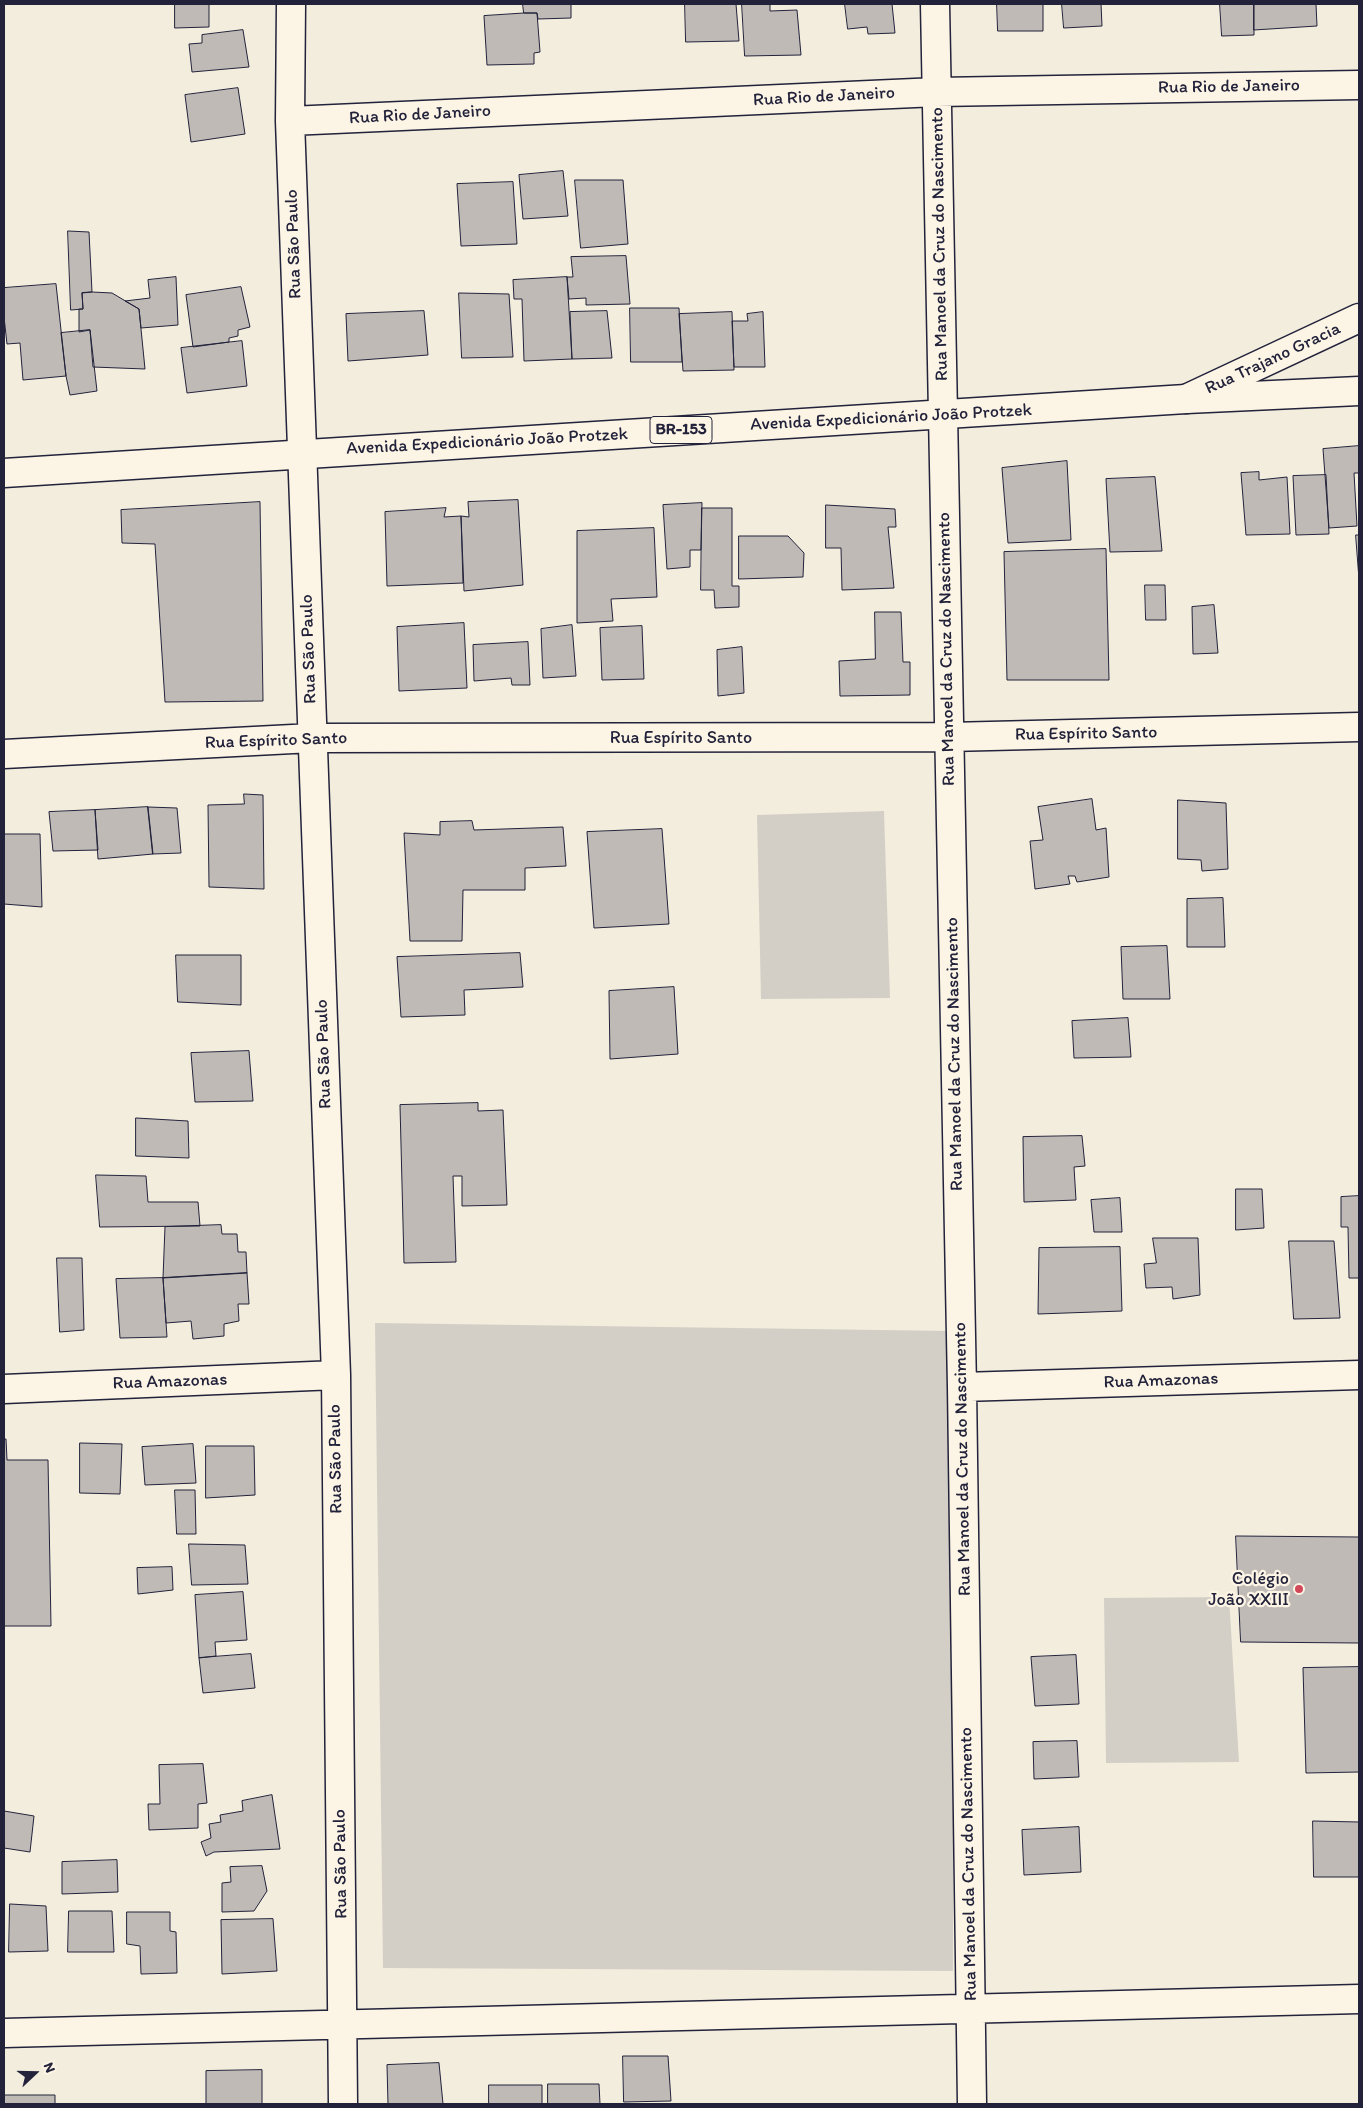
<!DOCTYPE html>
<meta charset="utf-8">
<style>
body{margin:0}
#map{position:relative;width:1363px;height:2108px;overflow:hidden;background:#f3edde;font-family:Itim,sans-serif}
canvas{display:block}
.frame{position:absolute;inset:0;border:5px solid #22223b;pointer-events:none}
.north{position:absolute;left:10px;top:2048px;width:50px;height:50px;-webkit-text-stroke:4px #fcf5e5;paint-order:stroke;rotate:69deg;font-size:14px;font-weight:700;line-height:20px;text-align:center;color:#22223b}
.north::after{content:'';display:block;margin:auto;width:18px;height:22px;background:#22223b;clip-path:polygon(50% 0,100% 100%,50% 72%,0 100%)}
</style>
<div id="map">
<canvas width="1363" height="2108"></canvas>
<div class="frame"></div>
<div class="north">N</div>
</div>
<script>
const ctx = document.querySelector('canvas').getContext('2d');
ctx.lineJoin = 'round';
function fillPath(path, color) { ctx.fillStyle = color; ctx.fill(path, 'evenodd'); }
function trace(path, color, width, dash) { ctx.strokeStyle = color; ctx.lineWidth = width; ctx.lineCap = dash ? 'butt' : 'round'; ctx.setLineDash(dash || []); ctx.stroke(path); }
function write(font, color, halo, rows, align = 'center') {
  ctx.font = font + ' Itim,sans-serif'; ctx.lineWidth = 4.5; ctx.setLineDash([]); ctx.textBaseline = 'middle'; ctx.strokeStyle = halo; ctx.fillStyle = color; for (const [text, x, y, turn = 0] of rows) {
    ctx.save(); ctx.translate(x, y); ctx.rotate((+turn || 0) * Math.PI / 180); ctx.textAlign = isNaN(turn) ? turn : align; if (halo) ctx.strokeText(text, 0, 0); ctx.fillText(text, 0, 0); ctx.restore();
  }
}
fillPath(new Path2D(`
 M884,811l6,187 -129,1 -4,-184z
 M375,1323l578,8v640l-570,-3z
 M1229,1597l10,165 -133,1 -2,-165z`), '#d4cfc6');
const building = new Path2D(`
 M175,4h34v23l-34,1z
 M523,4h48v14l-33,1 -1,-6h-13z
 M685,4h51l3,37 -53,1z
 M742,4h28v7l27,-1 4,45 -56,1z
 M845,4h47l3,29 -27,1 -1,-7 -19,2z
 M997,4h46v27h-45z
 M1062,4h39l1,22 -38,2z
 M1220,4h34v31l-32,1z
 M1254,4h62l1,22 -63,4z
 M524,13h13l3,39 -6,1v11l-47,1 -3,-49z
 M243,30l6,37 -57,5 -3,-28 13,-1v-8z
 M238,88l7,46 -54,8 -6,-47z
 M563,171l5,45 -45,3 -4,-44z
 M575,180h48l5,64 -47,4z
 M513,182l4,62 -56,2 -4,-62z
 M68,231l21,1 3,60 -10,1 1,16 -12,1z
 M626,256l4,48 -44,1v-7l-17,1 -2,-22h6l-2,-20z
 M176,277l2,48 -37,3 -2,-19 -14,-8 25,-3 -2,-18z
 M567,277l5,82 -48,2 -2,-62h-8l-1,-19z
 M56,284l10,92 -43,4 -3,-37 -13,1 -3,-27v-29z
 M241,287l9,40 -12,3v6l-9,2v4l-36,5 -7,-52z
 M92,292l20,1 27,16 6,60 -52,-2 -3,-37 -11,2v-23h4l-1,-16z
 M459,293l50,1 4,63 -51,1z
 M630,308h49l3,54h-51z
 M424,311l4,44 -80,6 -2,-47z
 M607,311l5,47 -40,1 -2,-47z
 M732,312l2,58 -51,1 -4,-57z
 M763,312l2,55h-31l-2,-46h16l-1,-7z
 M90,330l7,61 -27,4 -4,-19 -5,-43z
 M242,341l5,45 -60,7 -6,-45z
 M1359,446v27h-5l3,53 -28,2 -6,-79z
 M1067,461l4,79 -63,3 -6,-75z
 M1259,472v8l28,-3 3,57 -44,1 -5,-62z
 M1326,475l3,59 -33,1 -3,-59z
 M1155,477l7,74 -52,1 -4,-73z
 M518,500l5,85 -59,6 -3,-75 8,1 -1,-15z
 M260,502l3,199 -98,1 -10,-158 -33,-1 -1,-33z
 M702,503l-1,47h-11v17l-23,2 -4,-64z
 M826,505l69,4 1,18h-8l6,61 -52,2 -1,-42h-15z
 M446,508l-2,9 17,-1 2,67 -76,3 -2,-74z
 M702,508h30v78h7v21l-24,1 -1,-18h-13z
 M654,528l3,69 -46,2 2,22 -36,2v-92z
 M1356,535h3v44z
 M739,536h49l16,17 -1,24 -64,2z
 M1106,549l3,131h-102l-3,-128z
 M1145,585h20l1,35h-20z
 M1214,605l4,48 -25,1 -1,-47z
 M875,612h26l2,50h7v33l-70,1 -1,-35 36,-2z
 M464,623l3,65 -68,3 -2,-64z
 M572,625l4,51 -33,2 -2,-49z
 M642,626l2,53 -42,1 -2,-52z
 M528,642l2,43h-18l-1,-7 -37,3 -1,-36z
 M742,647l2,46 -26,3 -1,-46z
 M244,794l19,1 1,94 -55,-2 -1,-82 36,-1z
 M1092,799l4,31 10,-2 3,49 -32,5 -2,-6h-7l2,8 -35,5 -5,-48 13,-1 -5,-33z
 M1178,800l48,3 2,66 -26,2 -1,-11 -23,-1z
 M148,807l5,47 -55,5 -3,-49z
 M148,807l29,1 4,45 -28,1z
 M95,810l3,40 -45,1 -4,-39z
 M472,821l2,9 89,-3 3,39 -41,2v22h-62l-1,51h-52l-6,-108 36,2v-13z
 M662,829l7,95 -75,4 -7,-96z
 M4,834h36l2,73 -38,-3z
 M1223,898l2,49h-38v-48z
 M1167,946l3,53h-47l-2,-52z
 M520,953l3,34 -59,3 1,25 -64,2 -4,-60z
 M176,955h65v50l-63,-3z
 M674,987l4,67 -68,5 -1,-68z
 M1128,1018l3,39 -57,1 -2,-37z
 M249,1051l4,50 -58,1 -4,-49z
 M478,1103v8l25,-1 4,95 -45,1v-30h-9l3,86 -52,1 -4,-158z
 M136,1118l52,3 1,37 -53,-2z
 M1082,1136l3,30 -11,1 2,33 -52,2 -1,-65z
 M96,1175l50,1 2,26h50l2,24 -100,1z
 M1236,1189h26l2,39 -28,2z
 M1359,1196v82h-10l-1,-51h-7v-30z
 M1120,1198l2,34h-28l-3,-32z
 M221,1225l1,9h15l1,18h8l1,21 -84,5 2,-51z
 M1153,1238h45l2,57 -27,4 -1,-12 -26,1 -2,-24 12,-1z
 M1289,1241h45l6,77 -46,1z
 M1120,1247l2,64 -84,3 1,-66z
 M57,1258h25l2,72 -24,2z
 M247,1273l2,31h-11l1,17 -15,3v12l-31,3 -2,-18 -25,2 -3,-45z
 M163,1278l4,59 -47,1 -4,-59z
 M4,1439h2l1,21h41l3,166h-47z
 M80,1443l42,1 -2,50 -40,-1z
 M193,1444l3,39 -51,2 -3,-38z
 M206,1446h48l1,49 -49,3z
 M175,1490h20l1,44h-19z
 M1236,1536l123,1v106l-118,-1z
 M189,1544l56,1 3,39 -56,1z
 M172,1567l1,23 -35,4 -1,-26z
 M243,1592l4,48 -32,2 1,14 -17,2 -4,-63z
 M251,1654l4,34 -52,5 -4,-35z
 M1076,1655l3,49 -44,2 -4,-49z
 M1359,1667v105l-53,1 -3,-105z
 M1077,1741l2,36 -45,2 -1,-37z
 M203,1764l4,39 -9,1v24l-49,2 -1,-26h12l-1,-39z
 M272,1795l8,54 -66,3 -8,4 -5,-14 10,-4 -2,-14 12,-2 -1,-7 23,-4 -1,-10z
 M4,1811l30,5 -4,36 -26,-4z
 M1313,1821l46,1v55h-45z
 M1079,1827l2,45 -57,3 -2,-45z
 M117,1860l1,32 -56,2v-32z
 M262,1866l5,25 -13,20 -32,1v-29l9,-1 -1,-15z
 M10,1904l36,2 2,45 -39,1z
 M69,1911h43l2,41h-46z
 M127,1912h43v19l6,1 1,41 -36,1 -1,-28 -13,-2z
 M273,1919l4,52 -55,3 -1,-54z
 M623,2056h45l3,45 -47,1z
 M439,2063l4,41h-55l-1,-39z
 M262,2070v34h-56v-33z
 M548,2084h51l1,20h-52z
 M489,2085h53v19h-53z
 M4,2095h51v9h-51z`);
fillPath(building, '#bfbab6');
trace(building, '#22223b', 1);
const street = new Path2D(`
 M291,4l-1,117 46,1254 7,729
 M935,4l27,1383 10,717
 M290,121l647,-29 422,-7
 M4,754l308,-16 637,-1 410,-10
 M962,1387l397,-12
 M4,1389l332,-14
 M4,2033l1355,-34`);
const secondary = new Path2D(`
 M1186,399l173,-81`);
const highway = new Path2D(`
 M4,473l1182,-74 173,-8`);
trace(street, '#22223b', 31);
trace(secondary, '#22223b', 31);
trace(highway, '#22223b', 31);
trace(street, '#fcf5e5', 28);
trace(secondary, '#fcf5e5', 28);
trace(highway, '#fcf5e5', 28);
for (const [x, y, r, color] of [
 [1299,1589,5,"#d1495b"]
]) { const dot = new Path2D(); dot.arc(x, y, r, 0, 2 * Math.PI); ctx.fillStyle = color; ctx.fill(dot); trace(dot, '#fcf5e5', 2); }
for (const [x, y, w] of [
 [681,430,62]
]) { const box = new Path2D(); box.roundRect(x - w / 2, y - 13.5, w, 27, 4); ctx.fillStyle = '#fcf5e5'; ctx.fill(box); trace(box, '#22223b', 1); }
write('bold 16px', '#22223b', null, [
 ["BR-153",681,430]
]);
write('18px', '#22223b', '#fcf5e5', [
 ["Rua Rio de Janeiro",1229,87,-1],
 ["Rua Rio de Janeiro",824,97,-3],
 ["Rua Rio de Janeiro",420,115,-3],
 ["Rua São Paulo",294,244,-92],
 ["Rua Manoel da Cruz do Nascimento",940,244,-91],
 ["Rua Trajano Gracia",1273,359,-25],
 ["Avenida Expedicionário João Protzek",891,418,-3],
 ["Avenida Expedicionário João Protzek",487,442,-3],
 ["Rua São Paulo",309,649,-92],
 ["Rua Manoel da Cruz do Nascimento",947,649,-91],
 ["Rua Espírito Santo",1086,734,-1],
 ["Rua Espírito Santo",681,738],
 ["Rua Espírito Santo",276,741,-2],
 ["Rua São Paulo",324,1054,-92],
 ["Rua Manoel da Cruz do Nascimento",955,1054,-91],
 ["Rua Amazonas",1161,1381,-2],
 ["Rua Amazonas",170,1382,-2],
 ["Rua São Paulo",336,1459,-91],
 ["Rua Manoel da Cruz do Nascimento",963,1459,-91],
 ["Rua São Paulo",341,1864,-91],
 ["Rua Manoel da Cruz do Nascimento",969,1864,-91]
]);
write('18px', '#22223b', '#fcf5e5', [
 ["Colégio",1289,1579],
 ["João XXIII",1289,1600]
], 'right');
</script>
